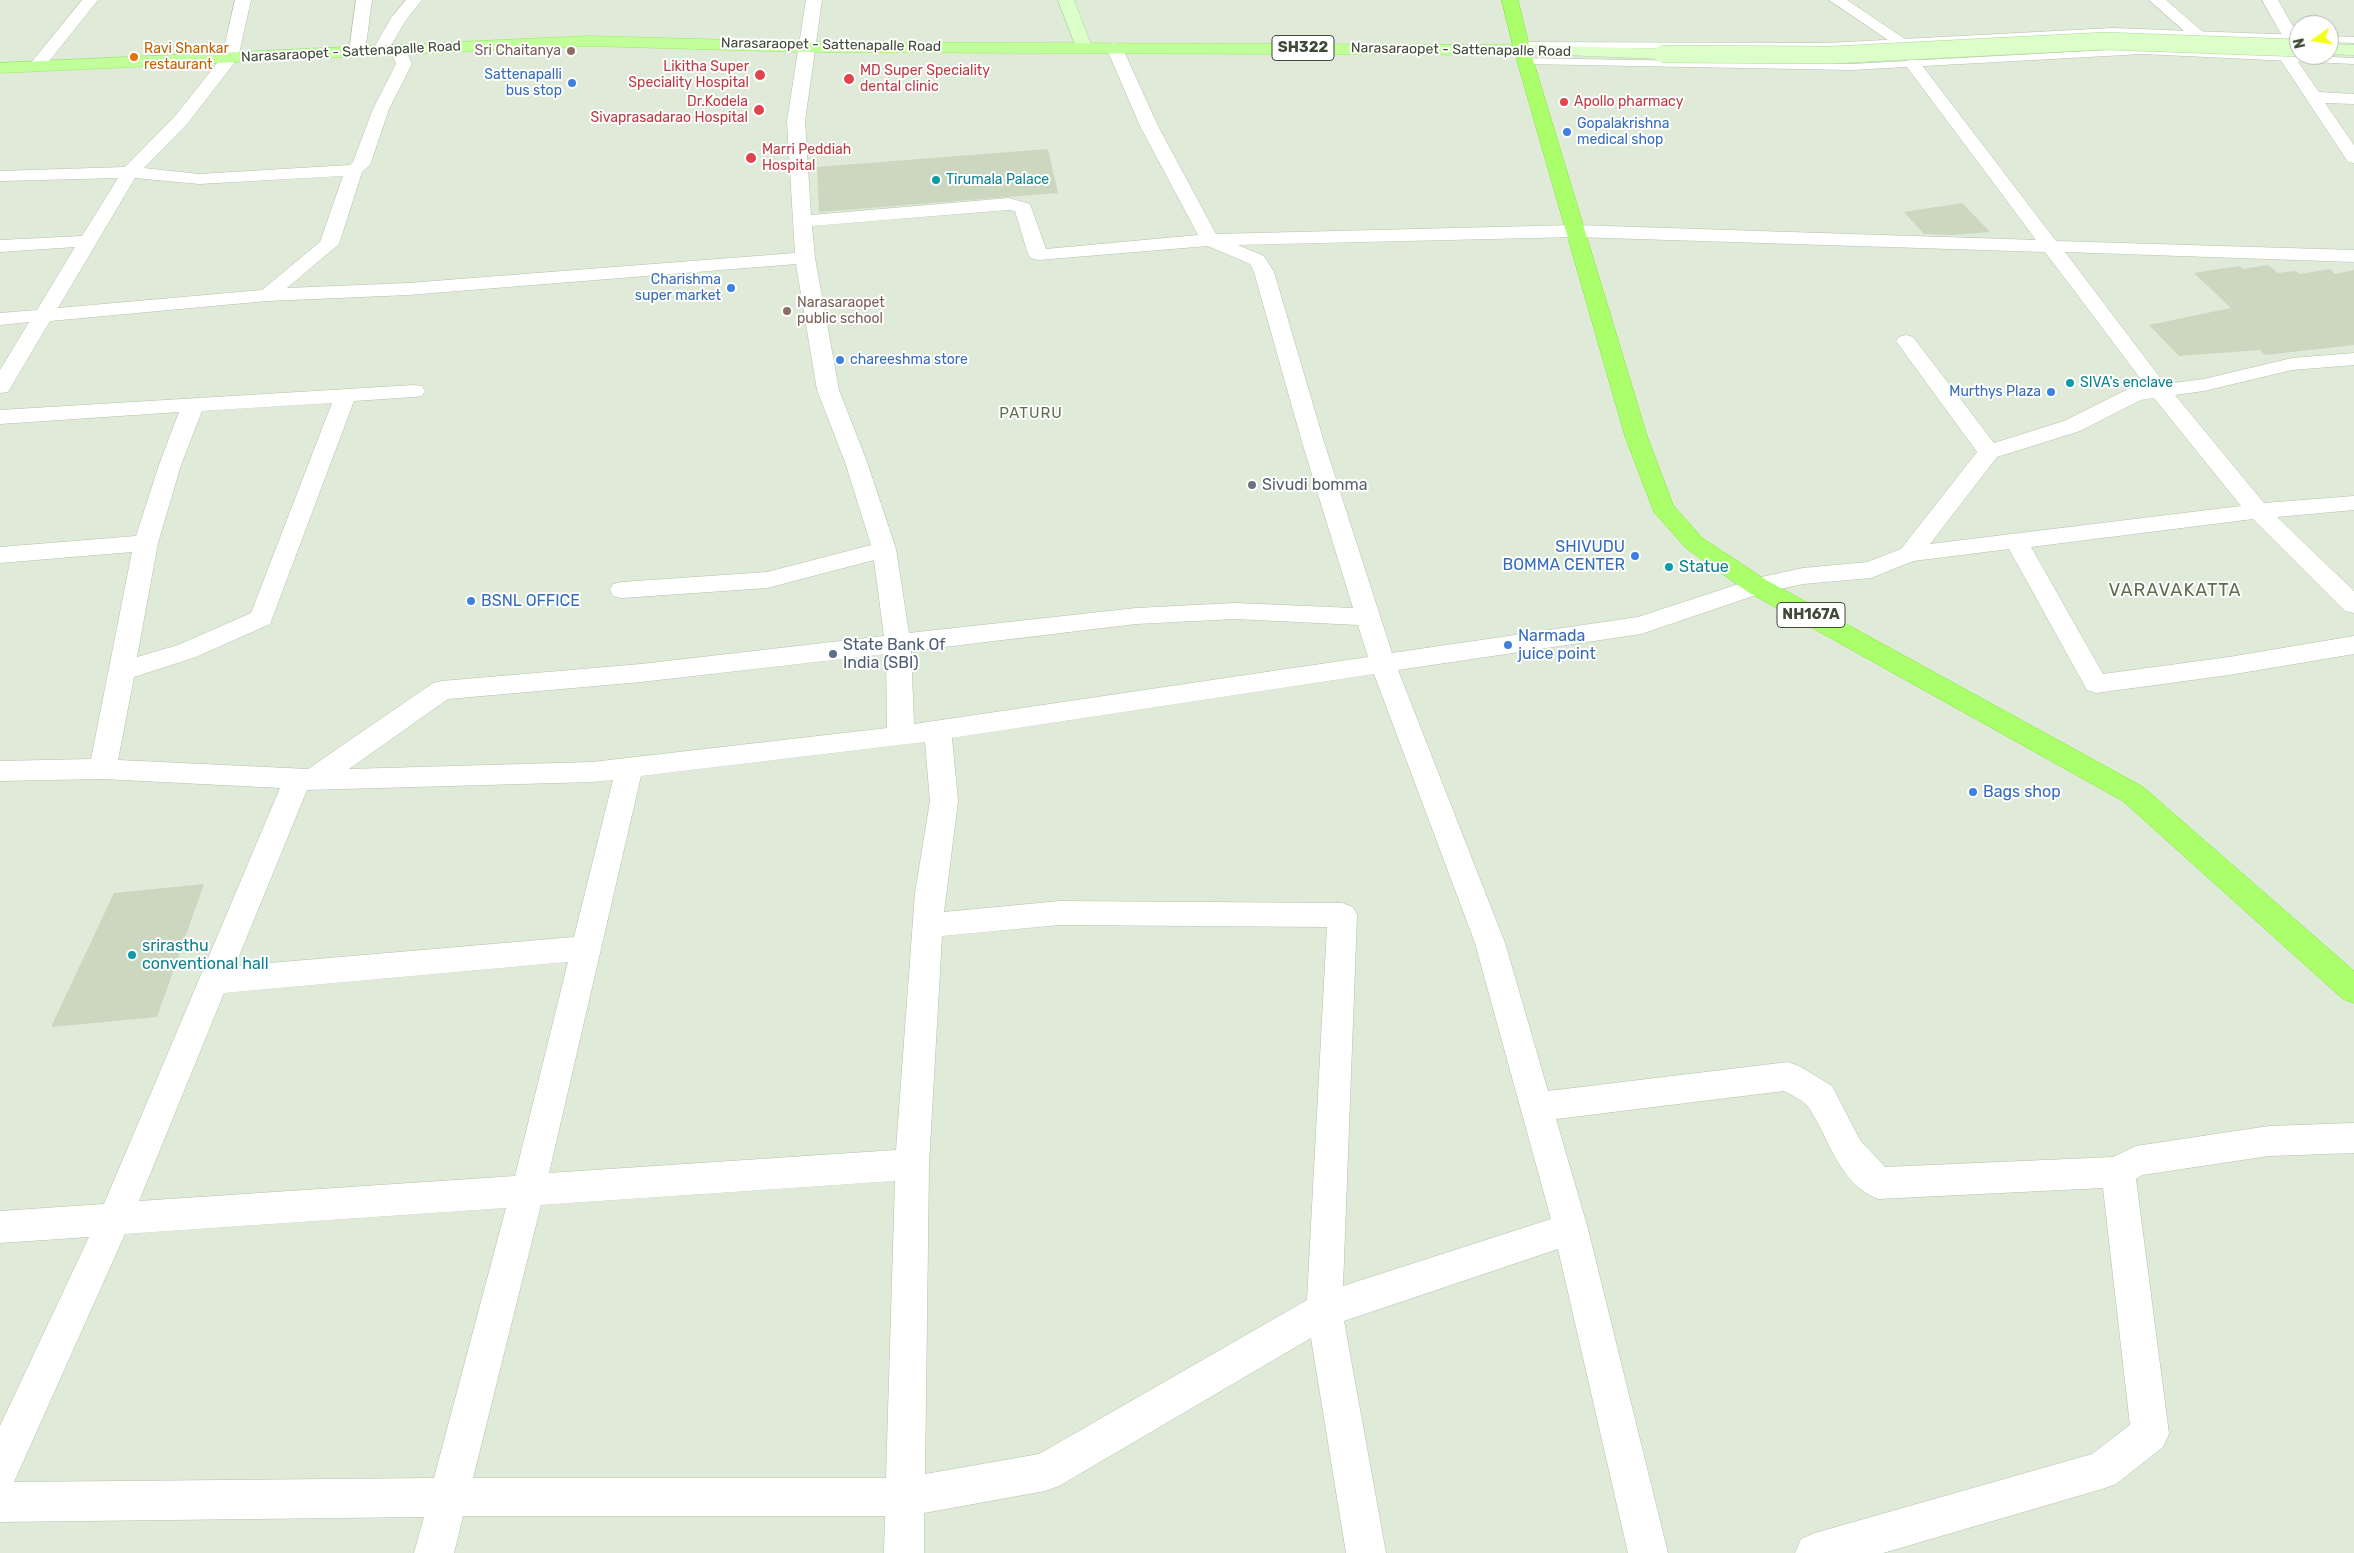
<!DOCTYPE html>
<style>
body{margin:0}
#map{position:relative;width:2354px;height:1553px;overflow:hidden;background:#eff6ea;font-family:Rubik,sans-serif}
canvas{display:block}
.north{position:absolute;left:2289px;top:15px;width:50px;height:50px;box-sizing:border-box;background:#fff;border:1px solid #b3b7af;border-radius:50%;rotate:257deg;font-size:14px;font-weight:700;line-height:20px;text-align:center;color:#404a37}
.north::after{content:'';display:block;margin:auto;width:18px;height:22px;background:#f2ff17;clip-path:polygon(50% 0,100% 100%,50% 72%,0 100%)}
</style>
<div id="map">
<canvas width="2354" height="1553"></canvas>
<div class="north">N</div>
</div>
<script>
const ctx = document.querySelector('canvas').getContext('2d');
ctx.lineJoin = 'round';
function fillPath(path, color) { ctx.fillStyle = color; ctx.fill(path, 'evenodd'); }
function trace(path, color, width, dash) { ctx.strokeStyle = color; ctx.lineWidth = width; ctx.lineCap = dash ? 'butt' : 'round'; ctx.setLineDash(dash || []); ctx.stroke(path); }
function write(font, color, halo, rows, align = 'center') {
  ctx.font = font + ' Rubik,sans-serif'; ctx.lineWidth = 4; ctx.setLineDash([]); ctx.textBaseline = 'middle'; ctx.strokeStyle = halo; ctx.fillStyle = color; for (const [text, x, y, turn = 0] of rows) {
    ctx.save(); ctx.translate(x, y); ctx.rotate((+turn || 0) * Math.PI / 180); ctx.textAlign = isNaN(turn) ? turn : align; if (halo) ctx.strokeText(text, 0, 0); ctx.fillText(text, 0, 0); ctx.restore();
  }
}
fillPath(new Path2D(`
 M0,0h2354v1553h-2354zM2299,25h30v30h-30z`), '#dfead8');
fillPath(new Path2D(`
 M1048,149l10,44 -239,19 -2,-45z
 M1962,203l28,29 -38,3 -28,-1 -20,-22z
 M2268,265l10,8 17,-2 5,3 30,-5 5,5 19,-4v75l-89,10 -5,-5 -81,6 -30,-31 82,-17 -37,-35 45,-7 4,3z
 M204,884l-47,133 -106,10 63,-134z`), '#cbd8bf');
const lane = new Path2D(`
 M2112,28l187,7v6l-187,-7 -285,15 -306,-1 -5,-3 5,-3 306,1z
 M2329,36l25,1v6l-25,-1z
 M2143,48l211,10v6l-211,-10 -292,16 -326,-6 -5,-3 5,-3 326,6z`);
const street = new Path2D(`
 M82,0h16l-56,70h-12l-2,-3 2,-3z
 M235,0h16l-13,58 -50,65 -44,45 55,6 151,-9 3,-3 20,-53 23,-45 -5,-14 2,-3h12l7,17 -23,45 -19,56 -8,7 -23,72 -52,44 121,-5 387,-30 -8,-132 19,-121h16l-17,121 6,94 198,-17 21,6 16,45 152,-14 -58,-109 -34,-79 8,-5 8,5 36,79 58,108 359,-9 461,15 -132,-177 8,-5 6,2 138,181 298,9v12l-289,-10 100,132 39,-5 88,-21 62,-5v12l-62,5 -88,21 -29,4 89,108 90,-7v14l-77,7 77,74v22l-9,-2 -92,-92 -222,28 72,127 126,-17 125,-21v18l-125,21 -133,18 -9,-3 -78,-141 -96,12 -42,17 -68,6 -41,9 -121,41 -243,36 107,273 43,148 240,-29 11,4 33,20 28,54 25,27 228,-10 23,-11 133,-20 85,-3v30l-85,3 -127,19 -6,4 33,255 -6,13 -47,37 -14,5 -219,64h-88l6,-14 14,-6 277,-79 38,-29 -27,-237 -225,11c-39,-15 -48,-59 -69,-91 -4,-7 -18,-13 -25,-17l-228,28 32,110 80,324h-40l-70,-304 -214,72 42,232h-40l-35,-215 -252,148 -14,5 -121,22v40h-40l1,-37h-422l-9,37h-40l10,-36 -424,5v-96l89,-189 -89,6v-32l104,-7 176,-416 -177,-9 -103,2v-20l91,-2 41,-207 -132,11v-16l136,-11 23,-71 20,-53 -179,12v-14l414,-25 8,1 3,5 -3,5 -8,1 -60,4 -84,223 -74,33 -62,20 -16,83 190,9 125,-86 9,-2 199,-17 243,-28 -10,-76 -107,28 -145,10 -9,-2 -3,-6 3,-6 9,-2 145,-10 104,-27 -26,-83 -28,-72 -21,-126 -388,31 -141,6 -217,20 -42,71 -8,1v-23l29,-48 -29,3v-12l37,-3 38,-63 -75,5v-12l82,-4 36,-58 -118,3v-10l125,-4 51,-52 46,-58zM343,176l-23,66 -58,48 -204,18 77,-130 64,6zM1008,210l7,1 13,43 3,4 7,2 170,-14 42,18 4,8 48,170 51,166 -118,-5 -99,5 -227,25 -13,-84 -29,-87 -28,-72 -24,-132 -3,-32zM1575,237l470,15 101,134 -18,3 -64,32 -70,22 -81,-106 -7,-2 -7,2 -3,4 81,111 -76,97 -34,13 -64,6 -46,10 -119,39 -246,36 -68,-211 -50,-170 -10,-16 -26,-11zM2154,398l87,108 -311,38 67,-87 83,-26 61,-31zM332,403l-81,210 -73,32 -41,12 21,-114 23,-78 21,-54zM1235,619l123,6 10,32 -454,67 -3,-73 225,-27zM886,654l1,74 -295,34 -243,7 99,-70 193,-17zM1374,674l101,269 76,276 -208,67 14,-371 -4,-8 -11,-4 -282,-2 -116,11 14,-111 -6,-63zM925,742l5,59 -15,92 -19,257 -347,23 92,-397zM613,780l-39,157 -339,29 72,-176 285,-8zM1060,925l267,2 -20,373 -268,154 -114,20 4,-310 13,-228zM568,962l-53,214 -376,25 85,-208zM895,1181l-9,297h-413l68,-273zM506,1208l-72,270 -420,4 111,-248z
 M356,0h16l-7,52 -8,5 -8,-5z
 M406,0h16l-16,20 -20,34h-12l-2,-3 19,-33z
 M1829,0h18l64,43 -8,5 -6,-2z
 M2149,0h17l38,33 -2,3h-12z
 M2262,0h16l21,37 -5,19 25,36 35,2v10l-29,-1 29,42v18l-6,-1 -70,-106 5,-19z`);
const secondary = new Path2D(`
 M1058,0h16l18,47 -2,3 -6,2 -8,-5z
 M2329,44l25,1v10l-25,-1z
 M1522,45l140,4 8,5 -8,5 -146,-6 -2,-3z`);
const primary = new Path2D(`
 M589,36l216,6 717,3 8,5 -8,5 -717,-3 -216,-6 -589,27v-10z`);
const highway = new Path2D(`
 M1502,0h16l12,50 117,386 26,69 29,33 64,42 377,207 211,184v32l-11,-4 -220,-198 -375,-209 -62,-44 -32,-36 -29,-76 -111,-386z`);
trace(lane, '#b6c2ac', 1);
trace(street, '#b6c2ac', 1);
trace(secondary, '#aed798', 1);
trace(primary, '#99ea64', 1);
trace(highway, '#86e535', 1);
fillPath(lane, '#fff');
fillPath(street, '#fff');
fillPath(secondary, '#dcffca');
fillPath(primary, '#c0ff99');
fillPath(highway, '#aaff6b');
const secondaryBridge = new Path2D(`
 M1662,54l169,1 274,-14 194,7`);
trace(secondaryBridge, '#aed798', 18, []);
trace(secondaryBridge, '#dcffca', 17);
for (const [x, y, r, color] of [
 [571,51,5,"#8d6e63"],
 [134,57,5,"#e8710a"],
 [760,75,6,"#e0444e"],
 [849,79,6,"#e0444e"],
 [572,83,5,"#3f7fe0"],
 [1564,102,5,"#e0444e"],
 [759,110,6,"#e0444e"],
 [1567,132,5,"#3f7fe0"],
 [751,158,6,"#e0444e"],
 [936,180,5,"#0f9aa8"],
 [731,288,5,"#3f7fe0"],
 [787,311,5,"#8d6e63"],
 [840,360,5,"#3f7fe0"],
 [2070,383,5,"#0f9aa8"],
 [2051,392,5,"#3f7fe0"],
 [1252,485,5,"#6b7280"],
 [1635,556,5,"#3f7fe0"],
 [1669,567,5,"#0f9aa8"],
 [471,601,5,"#3f7fe0"],
 [1508,645,5,"#3f7fe0"],
 [833,654,5,"#5c6f8a"],
 [1973,792,5,"#3f7fe0"],
 [132,955,5,"#0f9aa8"]
]) { const dot = new Path2D(); dot.arc(x, y, r, 0, 2 * Math.PI); ctx.fillStyle = color; ctx.fill(dot); trace(dot, '#fff', 2); }
write('14px', '#404a37', '#fff', [
 ["Narasaraopet - Sattenapalle Road",831,45,1],
 ["Narasaraopet - Sattenapalle Road",1461,50,1],
 ["Narasaraopet - Sattenapalle Road",351,52,-3]
]);
write('14px', '#c56008', '#fff', [
 ["Ravi Shankar",144,49],
 ["restaurant",144,65]
], 'left');
write('14px', '#785e54', '#fff', [
 ["Sri Chaitanya",561,51],
 ["Narasaraopet",797,303,"left"],
 ["public school",797,319,"left"]
], 'right');
write('14px', '#be3a42', '#fff', [
 ["Likitha Super",749,67,"right"],
 ["Speciality Hospital",749,83,"right"],
 ["MD Super Speciality",860,71],
 ["dental clinic",860,87],
 ["Dr.Kodela",748,102,"right"],
 ["Sivaprasadarao Hospital",748,118,"right"],
 ["Apollo pharmacy",1574,102],
 ["Marri Peddiah",762,150],
 ["Hospital",762,166]
], 'left');
write('14px', '#366cbe', '#fff', [
 ["Sattenapalli",562,75],
 ["bus stop",562,91],
 ["Gopalakrishna",1577,124,"left"],
 ["medical shop",1577,140,"left"],
 ["Charishma",721,280],
 ["super market",721,296],
 ["chareeshma store",850,360,"left"],
 ["Murthys Plaza",2041,392]
], 'right');
write('14px', '#0d838f', '#fff', [
 ["Tirumala Palace",946,180],
 ["SIVA's enclave",2080,383]
], 'left');
for (const [x, y, w] of [
 [1303,48,62],
 [1811,615,68]
]) { const box = new Path2D(); box.roundRect(x - w / 2, y - 12.5, w, 25, 4); ctx.fillStyle = '#fff'; ctx.fill(box); trace(box, '#404a37', 1); }
write('bold 15px', '#404a37', null, [
 ["SH322",1303,48],
 ["NH167A",1811,615]
]);
ctx.letterSpacing = '1px';
write('15px', '#5e6d4e', '#fff', [
 ["PATURU",1031,414]
]);
ctx.letterSpacing = '0px';
write('16px', '#5b616d', '#fff', [
 ["Sivudi bomma",1262,485]
], 'left');
write('16px', '#366cbe', '#fff', [
 ["SHIVUDU",1625,547,"right"],
 ["BOMMA CENTER",1625,565,"right"],
 ["BSNL OFFICE",481,601],
 ["Narmada",1518,636],
 ["juice point",1518,654],
 ["Bags shop",1983,792]
], 'left');
write('16px', '#0d838f', '#fff', [
 ["Statue",1679,567],
 ["srirasthu",142,946],
 ["conventional hall",142,964]
], 'left');
write('16px', '#4e5e75', '#fff', [
 ["State Bank Of",843,645],
 ["India (SBI)",843,663]
], 'left');
ctx.letterSpacing = '1px';
write('18px', '#5e6d4e', '#fff', [
 ["VARAVAKATTA",2175,591]
]);
ctx.letterSpacing = '0px';
</script>
